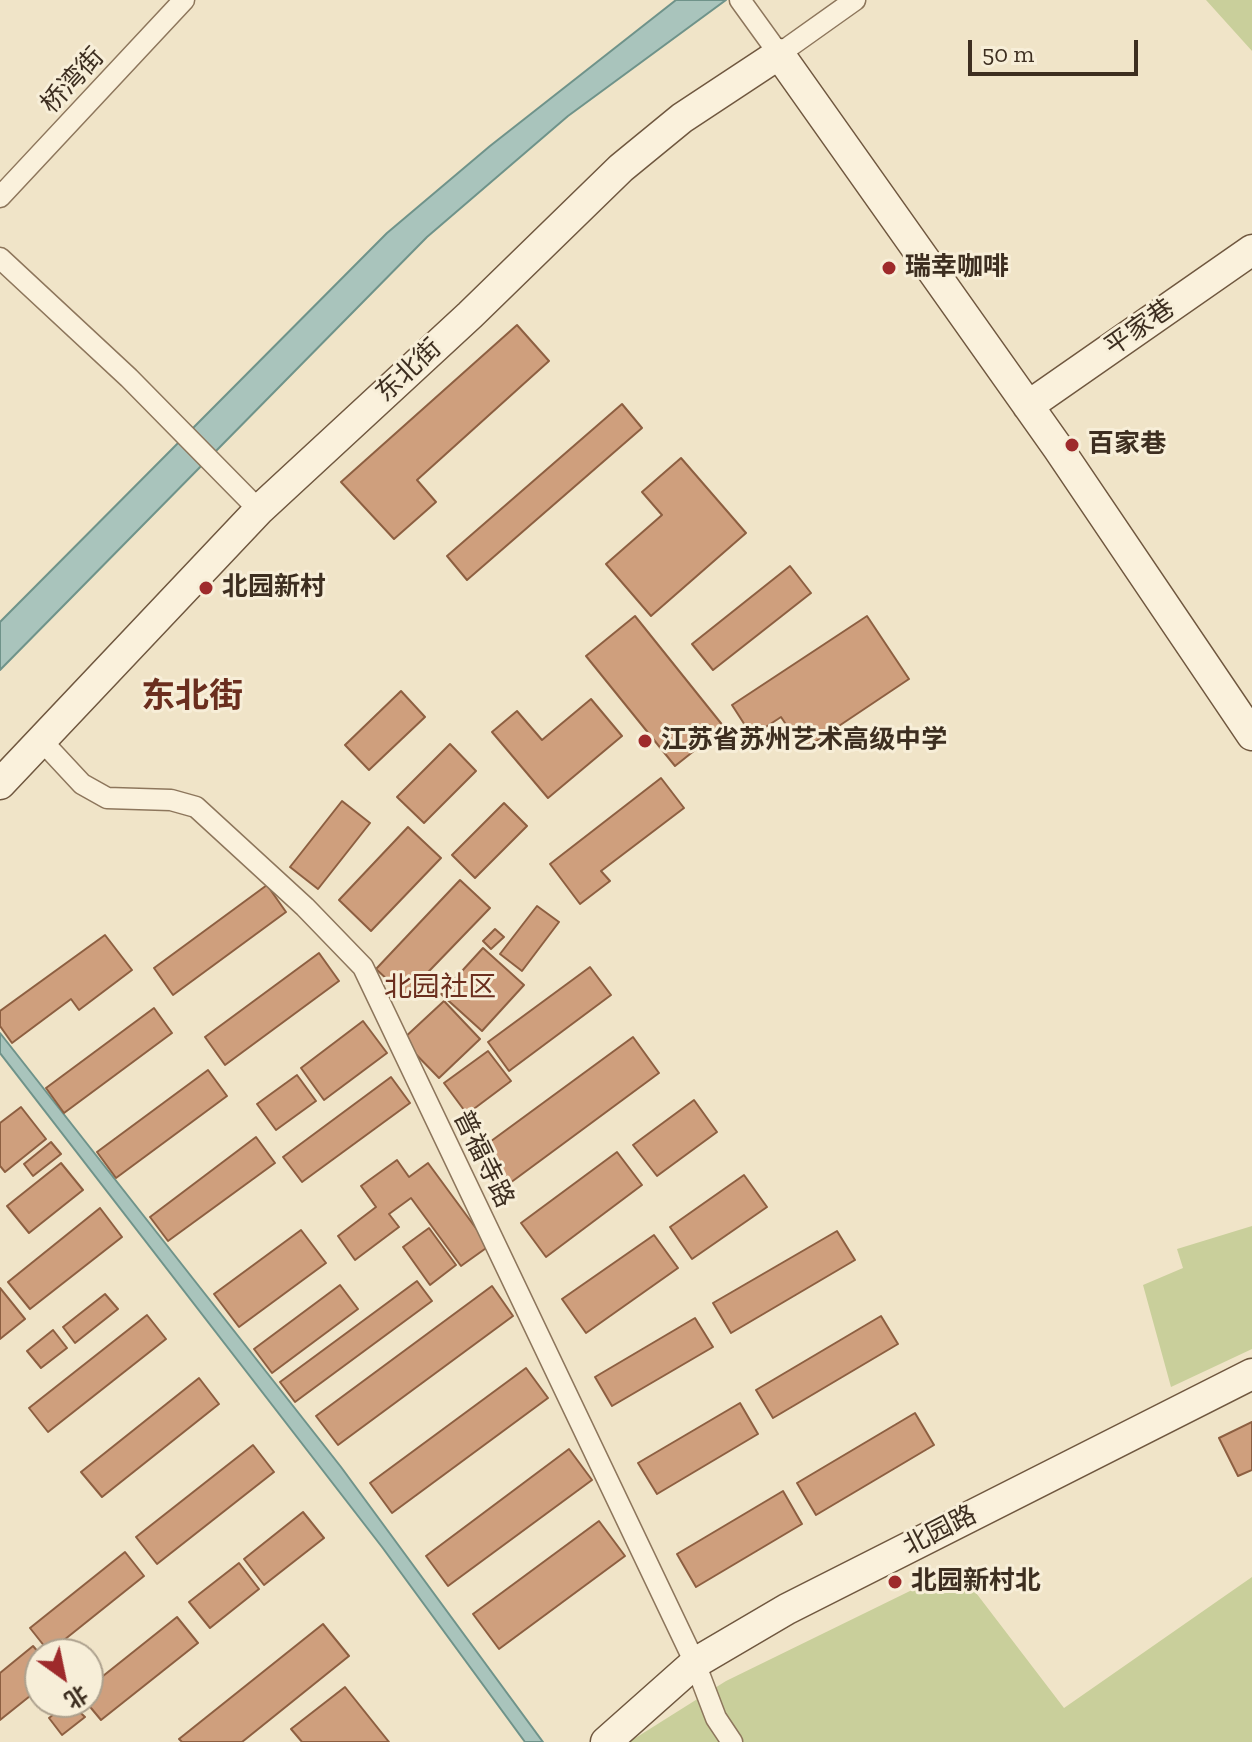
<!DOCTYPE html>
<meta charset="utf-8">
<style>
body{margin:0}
#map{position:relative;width:1252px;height:1742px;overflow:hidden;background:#f0e4c8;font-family:"Zilla Slab","Noto Sans SC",serif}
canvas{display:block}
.north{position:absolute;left:24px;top:1638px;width:80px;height:80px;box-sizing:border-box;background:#f7eed8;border:2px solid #ada18e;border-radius:50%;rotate:147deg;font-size:22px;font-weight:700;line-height:32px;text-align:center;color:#3d2e20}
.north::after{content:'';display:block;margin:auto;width:28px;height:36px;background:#9e2a2b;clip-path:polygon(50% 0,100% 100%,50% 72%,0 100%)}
.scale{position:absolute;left:968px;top:40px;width:170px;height:36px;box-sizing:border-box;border:4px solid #3d2e20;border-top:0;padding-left:10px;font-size:24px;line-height:28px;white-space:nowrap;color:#3d2e20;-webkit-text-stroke:6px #f7eed8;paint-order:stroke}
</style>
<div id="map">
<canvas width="1252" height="1742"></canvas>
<div class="north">北</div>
<div class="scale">50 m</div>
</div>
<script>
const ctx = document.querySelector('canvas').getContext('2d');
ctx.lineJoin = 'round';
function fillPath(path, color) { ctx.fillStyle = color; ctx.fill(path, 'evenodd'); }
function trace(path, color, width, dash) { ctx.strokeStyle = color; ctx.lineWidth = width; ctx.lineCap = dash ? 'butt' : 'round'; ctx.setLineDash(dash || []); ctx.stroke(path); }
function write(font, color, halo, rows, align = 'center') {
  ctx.font = font + ' "Zilla Slab","Noto Sans SC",serif'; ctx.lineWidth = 6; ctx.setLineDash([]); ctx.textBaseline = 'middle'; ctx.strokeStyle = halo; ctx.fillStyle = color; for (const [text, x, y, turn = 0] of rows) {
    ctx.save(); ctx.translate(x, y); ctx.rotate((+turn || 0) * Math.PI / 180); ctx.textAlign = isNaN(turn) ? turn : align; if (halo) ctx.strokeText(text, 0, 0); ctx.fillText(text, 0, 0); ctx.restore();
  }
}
fillPath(new Path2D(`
 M1206,0h46v51z
 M1252,1226v123l-81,38 -28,-102 40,-17 -6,-19z
 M957,1568l107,140 188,-131v165h-623l97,-61z`), '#c9cf9b');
const water = new Path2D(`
 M676,0h50l-158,116 -141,121 -427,433v-48l387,-389 103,-87z
 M0,1033l341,434 202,275h-18l-143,-195 -382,-494z`);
fillPath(water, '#a9c4bc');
trace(water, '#6f938a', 2);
const building = new Path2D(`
 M517,325l32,36 -132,119 19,22 -42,37 -53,-57z
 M622,404l20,24 -175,152 -20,-24z
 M681,458l65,75 -95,83 -45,-52 56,-49 -20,-23z
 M790,566l21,27 -98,77 -21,-26z
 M635,616l89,111 -49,39 -89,-110z
 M867,616l42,63 -106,71 -22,-33 -29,19 -20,-31z
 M401,691l24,26 -56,53 -24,-25z
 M591,699l31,37 -74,62 -56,-66 25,-21 25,29z
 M450,744l26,27 -52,52 -27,-26z
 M661,778l23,30 -83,63 9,10 -30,23 -30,-40z
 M342,801l28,22 -52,66 -28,-22z
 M504,803l23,23 -52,52 -23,-23z
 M408,827l33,31 -70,73 -32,-31z
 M460,880l30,28 -85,88 -29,-27z
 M267,885l19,27 -113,83 -19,-27z
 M537,906l22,16 -37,49 -22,-17z
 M495,929l9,8 -13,12 -8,-8z
 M105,935l27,35 -53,40 -8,-11 -59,44 -12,-17v-15z
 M483,948l41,37 -42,46 -41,-37z
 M319,953l20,28 -114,84 -20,-28z
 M590,967l21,28 -102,76 -21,-29z
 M444,1001l36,38 -41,39 -37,-38z
 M154,1008l18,25 -108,80 -18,-25z
 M363,1021l24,32 -63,47 -23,-32z
 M633,1037l26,36 -149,110 -27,-36z
 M488,1051l23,30 -44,33 -23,-31z
 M208,1070l19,26 -111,82 -19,-26z
 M297,1075l19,26 -40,29 -19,-26z
 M391,1077l19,26 -108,79 -19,-25z
 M694,1100l23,32 -60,44 -24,-31z
 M21,1107l25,32 -41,33 -5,-6v-43z
 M256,1137l19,26 -107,78 -18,-24z
 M51,1142l10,12 -28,22 -9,-12z
 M617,1152l25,33 -96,72 -25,-34z
 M397,1160l12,17 19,-14 61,83 -28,20 -50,-68 -22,16 10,13 -44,33 -17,-24 38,-29 -15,-21z
 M61,1163l22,27 -54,43 -22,-27z
 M744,1175l23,32 -75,52 -22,-32z
 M100,1208l22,29 -92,72 -22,-27z
 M429,1228l27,37 -26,20 -27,-38z
 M301,1230l25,33 -87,64 -25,-33z
 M837,1231l18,29 -124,73 -18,-30z
 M654,1235l24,33 -92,65 -24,-34z
 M417,1281l15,20 -137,101 -15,-20z
 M340,1285l18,24 -86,64 -18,-24z
 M492,1286l21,30 -175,129 -22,-29z
 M0,1288l25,31 -25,20z
 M105,1294l13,15 -43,34 -12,-16z
 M147,1315l19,24 -118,93 -19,-24z
 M881,1316l17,28 -125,74 -17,-28z
 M695,1318l18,29 -101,59 -17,-29z
 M53,1330l14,18 -26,20 -14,-17z
 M526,1368l22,30 -156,115 -22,-30z
 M199,1378l20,26 -117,93 -21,-25z
 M740,1403l18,31 -101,60 -19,-31z
 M915,1413l19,32 -118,70 -19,-32z
 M1252,1422v48l-14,6 -19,-38z
 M253,1445l21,27 -117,92 -21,-27z
 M569,1449l23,31 -144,106 -22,-30z
 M783,1491l19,33 -106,63 -19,-33z
 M303,1512l21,26 -60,47 -20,-26z
 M599,1521l26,35 -126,93 -26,-35z
 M125,1552l19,24 -95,76 -19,-24z
 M239,1563l20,26 -49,39 -21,-26z
 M177,1617l21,26 -97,77 -15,-18 2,-14z
 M323,1624l26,32 -107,86h-60l-3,-3z
 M33,1646l7,8v34l-40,32v-47z
 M345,1687l44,55h-87l-11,-13z
 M69,1702l16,15 -23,18 -13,-17z`);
fillPath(building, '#cf9f7d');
trace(building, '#8d5f41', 2);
const street = new Path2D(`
 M740,0l39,54 76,-54
 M0,197l184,-197
 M0,258l129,120 130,132
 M41,740l41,44 25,14 64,2 25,7 109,100 58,60 332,696 21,55 16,24`);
const secondary = new Path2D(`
 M1028,406l224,-156
 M0,784l259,-274 211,-195 151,-147 61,-50 97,-64 279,394 194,287
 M606,1742l89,-79 92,-54 465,-235`);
trace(street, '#8d765c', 23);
trace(secondary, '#6f573f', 33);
trace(street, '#faf1dc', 20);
trace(secondary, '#faf1dc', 30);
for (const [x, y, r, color] of [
 [889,268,8,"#9e2a2b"],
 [1072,445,8,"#9e2a2b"],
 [206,588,8,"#9e2a2b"],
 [645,741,8,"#9e2a2b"],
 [895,1582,8,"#9e2a2b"]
]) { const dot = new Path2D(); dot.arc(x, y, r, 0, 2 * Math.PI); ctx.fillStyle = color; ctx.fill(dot); trace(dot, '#f7eed8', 3); }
write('26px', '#3d2e20', '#f7eed8', [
 ["桥湾街",73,81,-47],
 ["平家巷",1140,328,-35],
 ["东北街",409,371,-43],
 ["普福寺路",483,1159,64],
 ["北园路",940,1531,-27]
]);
write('bold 26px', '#3d2e20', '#f7eed8', [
 ["瑞幸咖啡",905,268],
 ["百家巷",1088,445],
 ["北园新村",222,588],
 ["江苏省苏州艺术高级中学",661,741],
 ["北园新村北",911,1582]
], 'left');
write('28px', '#6b2e1e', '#f7eed8', [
 ["北园社区",440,988]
]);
write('bold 34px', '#6b2e1e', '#f7eed8', [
 ["东北街",192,697]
]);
</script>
